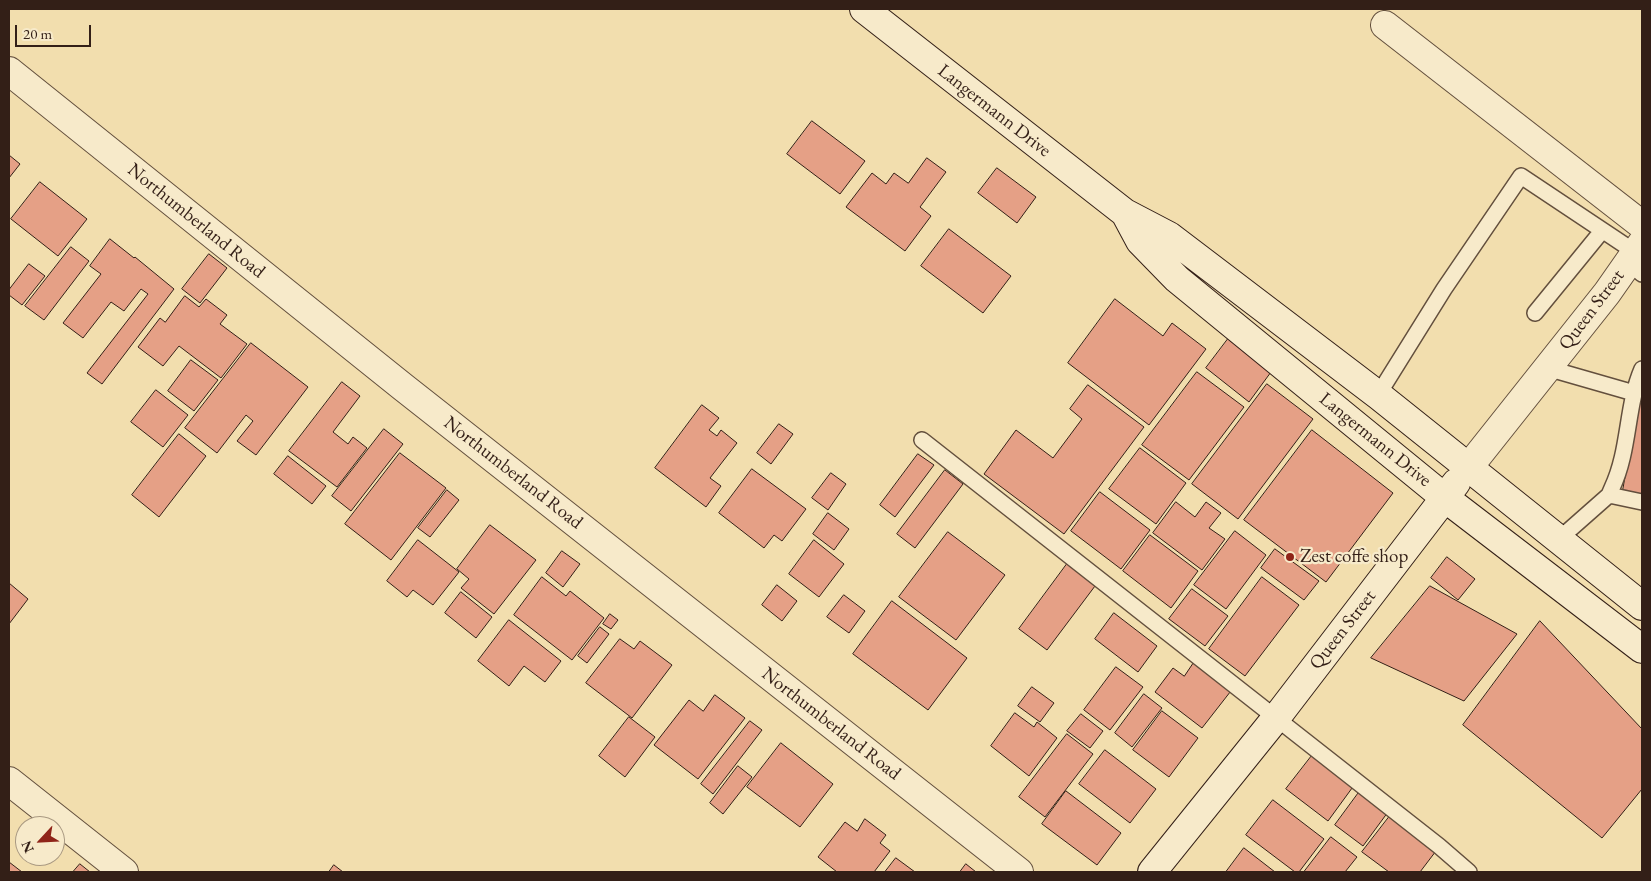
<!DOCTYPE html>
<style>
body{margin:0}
#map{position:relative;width:1651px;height:881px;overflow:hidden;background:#f2deae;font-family:"EB Garamond",serif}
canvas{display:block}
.frame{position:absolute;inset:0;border:10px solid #331f17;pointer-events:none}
.north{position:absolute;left:15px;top:816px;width:50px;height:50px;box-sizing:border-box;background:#f7eaca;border:1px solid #a99982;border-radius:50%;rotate:245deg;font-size:14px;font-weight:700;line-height:20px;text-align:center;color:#331f17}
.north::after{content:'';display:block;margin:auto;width:18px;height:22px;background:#8f2418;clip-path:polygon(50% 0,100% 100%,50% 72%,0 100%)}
.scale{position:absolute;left:15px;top:25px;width:76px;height:22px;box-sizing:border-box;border:2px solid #331f17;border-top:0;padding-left:6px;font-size:15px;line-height:18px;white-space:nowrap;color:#331f17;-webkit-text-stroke:4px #f7eaca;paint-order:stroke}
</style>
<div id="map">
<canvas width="1651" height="881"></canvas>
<div class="frame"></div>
<div class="north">N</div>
<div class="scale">20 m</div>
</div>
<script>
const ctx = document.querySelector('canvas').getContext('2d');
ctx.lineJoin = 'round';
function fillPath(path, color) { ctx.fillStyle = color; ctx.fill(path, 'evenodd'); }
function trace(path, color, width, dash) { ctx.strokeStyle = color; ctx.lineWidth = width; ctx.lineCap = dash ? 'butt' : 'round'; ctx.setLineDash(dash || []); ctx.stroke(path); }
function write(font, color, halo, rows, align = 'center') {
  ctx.font = font + ' "EB Garamond",serif'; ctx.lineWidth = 4.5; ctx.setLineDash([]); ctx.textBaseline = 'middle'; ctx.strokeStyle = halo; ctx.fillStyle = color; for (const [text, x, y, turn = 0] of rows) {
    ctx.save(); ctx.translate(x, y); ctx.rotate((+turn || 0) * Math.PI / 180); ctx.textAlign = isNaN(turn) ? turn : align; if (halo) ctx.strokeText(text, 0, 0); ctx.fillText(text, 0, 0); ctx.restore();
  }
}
const building = new Path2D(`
 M812,121l53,40 -25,33 -53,-40z
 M9,155l11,9 -11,14z
 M927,158l19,14 -26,35 11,9 -26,35 -59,-44 26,-34 14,11 8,-11 14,10z
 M997,168l39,29 -19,26 -39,-30z
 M40,182l47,37 -29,37 -47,-37z
 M949,229l62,47 -28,37 -62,-47z
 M110,239l24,19 1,-1 39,32 -72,95 -15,-11 61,-79 -7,-5 -17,22 -13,-9 -28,36 -20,-15 38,-49 -11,-8z
 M71,247l18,14 -45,59 -19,-14z
 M209,254l18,14 -27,35 -18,-14z
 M29,264l16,12 -23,29 -13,-10v-5z
 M185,296l14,11 7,-8 21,16 -7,9 27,20 -26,34 -42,-32 -16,20 -25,-19 22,-29 5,4z
 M1115,299l48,37 9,-13 34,26 -57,76 -81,-62z
 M1228,339l43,33 -22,30 -43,-34z
 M251,343l57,44 -52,68 -19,-14 16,-20 -7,-6 -29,38 -32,-25z
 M191,360l27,20 -24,31 -26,-20z
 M1197,372l47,35 -55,73 -47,-35z
 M342,382l18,14 -27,36 15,12 5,-7 14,11 -30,39 -48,-36z
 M1642,382v118l-20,-4z
 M1267,384l46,35 -75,100 -46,-35z
 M1088,385l56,42 -80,107 -80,-60 32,-44 37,28 29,-39 -12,-10z
 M156,390l32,25 -25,32 -32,-25z
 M702,405l17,13 -10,12 8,6 4,-6 16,13 -27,35 11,8 -15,21 -51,-39z
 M779,424l14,10 -22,30 -14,-11z
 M384,429l19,15 -52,67 -19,-15z
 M1312,430l81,63 -67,89 -82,-62z
 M179,434l27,22 -47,61 -27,-22z
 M1140,448l46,35 -30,41 -47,-35z
 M400,453l46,35 -55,72 -46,-36z
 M918,454l16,11 -39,52 -15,-12z
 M288,456l38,30 -14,18 -38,-30z
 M752,469l54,40 -24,32 -8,-6 -10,13 -45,-35z
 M945,470l18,14 -48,64 -18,-14z
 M831,473l15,11 -18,26 -16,-12z
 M447,490l12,10 -29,37 -12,-9z
 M1100,492l50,38 -29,39 -50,-38z
 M1176,502l19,15 11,-15 15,11 -12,15 16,11 -23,31 -49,-37z
 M828,513l21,16 -15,21 -21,-16z
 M490,525l46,35 -42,54 -33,-26 8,-9 -12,-10z
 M1235,531l31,24 -40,54 -32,-24z
 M948,532l57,43 -49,65 -57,-43z
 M1150,535l48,36 -27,37 -48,-37z
 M418,540l41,32 -26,33 -20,-15 -6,7 -20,-16z
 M814,540l30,24 -25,33 -30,-23z
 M1275,549l44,32 -15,19 -43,-32z
 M562,551l18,13 -17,23 -17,-14z
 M1447,557l28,22 -17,21 -27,-22z
 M1067,564l28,22 -48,64 -28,-21z
 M542,577l24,19 4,-5 34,27 -32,42 -58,-45z
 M1262,577l37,28 -54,71 -36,-27z
 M9,583l19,16 -19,25z
 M777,585l20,16 -15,20 -20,-16z
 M1430,586l87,48 -53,67 -93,-43z
 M1192,589l36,27 -23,30 -36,-27z
 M461,592l31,25 -16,21 -31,-25z
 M844,595l21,16 -16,22 -22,-16z
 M892,601l75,57 -39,52 -75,-56z
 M1114,613l43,33 -19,26 -43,-33z
 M610,614l8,6 -7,9 -8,-5z
 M509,620l52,41 -16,21 -21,-16 -15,20 -31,-25z
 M1540,621l102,108v60l-40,49 -139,-113z
 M600,627l9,7 -22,29 -9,-7z
 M620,639l14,10 6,-8 32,24 -40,53 -46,-35z
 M1197,658l37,29 -32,41 -47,-36 18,-24 11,8z
 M1116,667l27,20 -33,43 -26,-20z
 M1032,687l22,16 -14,19 -22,-16z
 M1144,694l18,14 -30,39 -17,-14z
 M715,695l30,23 -47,61 -44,-34 35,-45 14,11z
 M1162,711l36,27 -29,39 -36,-27z
 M1015,713l19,14 3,-5 20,16 -28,38 -38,-30z
 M1081,714l22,17 -13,17 -23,-17z
 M629,717l26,20 -30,40 -26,-21z
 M750,721l12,9 -49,64 -12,-10z
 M1067,734l26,20 -48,63 -26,-20z
 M781,743l52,41 -33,43 -53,-40z
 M1105,750l51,39 -26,34 -51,-39z
 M1314,753l41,31 -27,37 -42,-32z
 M738,766l14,11 -29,37 -13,-11z
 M1066,791l55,42 -24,32 -55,-41z
 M1360,791l28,21 -25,34 -28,-21z
 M1273,800l51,39 -25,33h-4l-49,-37z
 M1393,812l46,35 -19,25h-31l-27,-20z
 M865,819l21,16 -6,8 10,8 -16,21h-37l-19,-15 27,-35 12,9z
 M1331,837l26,20 -12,15h-41z
 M1244,848l31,24h-49z
 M896,858l19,14h-30z
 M9,862l13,10h-13z
 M80,864l10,8h-17z
 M966,864l10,8h-16z
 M334,865l9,7h-14z`);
fillPath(building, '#e5a086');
trace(building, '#331f17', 1);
const service = new Path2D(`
 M1628,262l14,12
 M1535,313l67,-82
 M1547,368l87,25
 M1378,395l66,-106 77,-113 114,76
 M922,440l517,406 30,26
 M1609,495l33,7
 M1558,540l51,-45 3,-7c18,-38 14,-82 30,-119`);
const minor = new Path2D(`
 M1385,25l257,200
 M9,71l394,316 616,485
 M9,781l115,91`);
const tertiary = new Path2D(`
 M1468,468l139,-175 35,-50`);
const secondary = new Path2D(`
 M864,9l261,204 44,23 25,19 184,140 264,211
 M1125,213l15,28 37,38 268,219 197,151
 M1152,872l124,-154 180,-235`);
trace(service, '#634f3d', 18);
trace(minor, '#634f3d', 30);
trace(tertiary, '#634f3d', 30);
trace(secondary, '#331f17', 30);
trace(service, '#f7eaca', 15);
trace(minor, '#f7eaca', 28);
trace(tertiary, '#f7eaca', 28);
trace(secondary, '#f7eaca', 28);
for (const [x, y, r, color] of [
 [1290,557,5,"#8f2418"]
]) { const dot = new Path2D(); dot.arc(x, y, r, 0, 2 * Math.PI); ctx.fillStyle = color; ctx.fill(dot); trace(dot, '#f7eaca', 2); }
write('19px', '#331f17', '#f7eaca', [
 ["Langermann Drive",994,111,38],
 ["Northumberland Road",196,221,39],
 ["Queen Street",1592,310,-53],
 ["Langermann Drive",1375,440,39],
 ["Northumberland Road",513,473,38],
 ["Queen Street",1343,630,-52],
 ["Northumberland Road",831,724,38]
]);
write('19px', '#331f17', '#f7eaca', [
 ["Zest coffe shop",1300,557]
], 'left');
</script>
